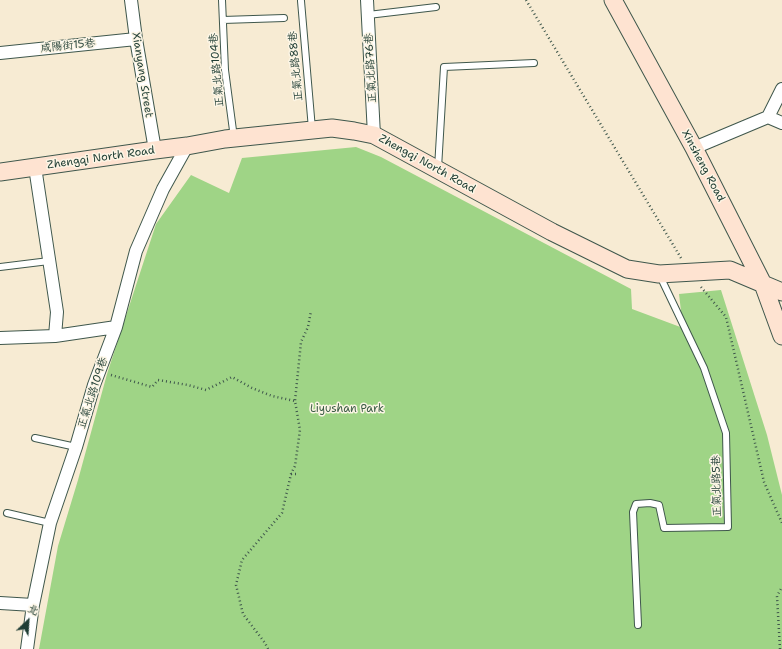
<!DOCTYPE html>
<meta charset="utf-8">
<style>
body{margin:0}
#map{position:relative;width:782px;height:649px;overflow:hidden;background:#f7ebd3;font-family:"Shantell Sans","LXGW WenKai TC",sans-serif}
canvas{display:block}
.north{position:absolute;left:8px;top:601px;width:40px;height:40px;-webkit-text-stroke:3px #fcf5e5;paint-order:stroke;rotate:25deg;font-size:11px;font-weight:700;line-height:16px;text-align:center;color:#1f3d34}
.north::after{content:'';display:block;margin:auto;width:14px;height:18px;background:#1f3d34;clip-path:polygon(50% 0,100% 100%,50% 72%,0 100%)}
</style>
<div id="map">
<canvas width="782" height="649"></canvas>
<div class="north">北</div>
</div>
<script>
const ctx = document.querySelector('canvas').getContext('2d');
ctx.lineJoin = 'round';
function fillPath(path, color) { ctx.fillStyle = color; ctx.fill(path, 'evenodd'); }
function trace(path, color, width, dash) { ctx.strokeStyle = color; ctx.lineWidth = width; ctx.lineCap = dash ? 'butt' : 'round'; ctx.setLineDash(dash || []); ctx.stroke(path); }
function write(font, color, halo, rows, align = 'center') {
  ctx.font = font + ' "Shantell Sans","LXGW WenKai TC",sans-serif'; ctx.lineWidth = 3; ctx.setLineDash([]); ctx.textBaseline = 'middle'; ctx.strokeStyle = halo; ctx.fillStyle = color; for (const [text, x, y, turn = 0] of rows) {
    ctx.save(); ctx.translate(x, y); ctx.rotate((+turn || 0) * Math.PI / 180); ctx.textAlign = isNaN(turn) ? turn : align; if (halo) ctx.strokeText(text, 0, 0); ctx.fillText(text, 0, 0); ctx.restore();
  }
}
fillPath(new Path2D(`
 M356,147l25,10 250,132 1,20 51,19 -4,-34 42,-4 46,145 15,60v154h-743l19,-103 20,-66 29,-106 49,-150 35,-49 38,18 13,-35z`), '#9fd486');
const lane = new Path2D(`
 M222,0l3,70 9,68
 M301,1l11,128
 M368,15l68,-8
 M223,20l61,-2
 M438,168l6,-101 90,-4
 M0,267l49,-6
 M35,438l41,9
 M7,513l43,10
 M638,625l-5,-113 3,-8 14,-1 9,2 5,23 64,-1 -2,-94 -22,-65 -44,-92`);
const street = new Path2D(`
 M131,0l5,39 19,111
 M367,0l7,135
 M0,53l136,-14
 M768,117l14,6
 M694,148l74,-31 14,-28
 M35,167l22,145 -2,24
 M0,338l55,-2 61,-9
 M0,603l33,2
 M27,649l6,-44 17,-82 26,-76 18,-62 22,-58 20,-76 27,-62 24,-43`);
const secondary = new Path2D(`
 M613,0l81,148 69,136 19,52
 M0,172l155,-22 32,-4 38,-7 107,-11 22,3 20,4 178,97 75,37 32,5 71,-4 52,22`);
trace(lane, '#3f574c', 8);
trace(street, '#3f574c', 14);
trace(secondary, '#3f574c', 19);
trace(new Path2D(`
 M526,0l155,258
 M701,287l25,30 38,165 18,41
 M111,375l41,12 6,-7 30,5 18,5 26,-13 20,11 20,8 23,5
 M291,474h5
 M268,649l-3,-6 -22,-29 -7,-29 6,-25 40,-47 9,-39 4,-8 5,-36 -5,-29 6,-59 7,-15 3,-16
 M780,649l-3,-53 5,-9`), '#3f574c', 2.5, [1, 3]);
trace(lane, '#fff', 6);
trace(street, '#fff', 12);
trace(secondary, '#fee3d1', 17);
write('11px', '#1f3d34', '#fcf5e5', [
 ["咸陽街15巷",68,46,-6],
 ["正氣北路88巷",296,66,-95],
 ["正氣北路76巷",371,68,-93],
 ["正氣北路104巷",217,70,-95],
 ["Xianyang Street",142,75,81],
 ["Zhengqi North Road",101,158,-8],
 ["Zhengqi North Road",427,164,29],
 ["Xinsheng Road",703,166,62],
 ["正氣北路109巷",93,393,-72],
 ["正氣北路5巷",717,486,-91]
]);
write('11px', '#395b44', '#fcf5e5', [
 ["Liyushan Park",347,409]
]);
</script>
